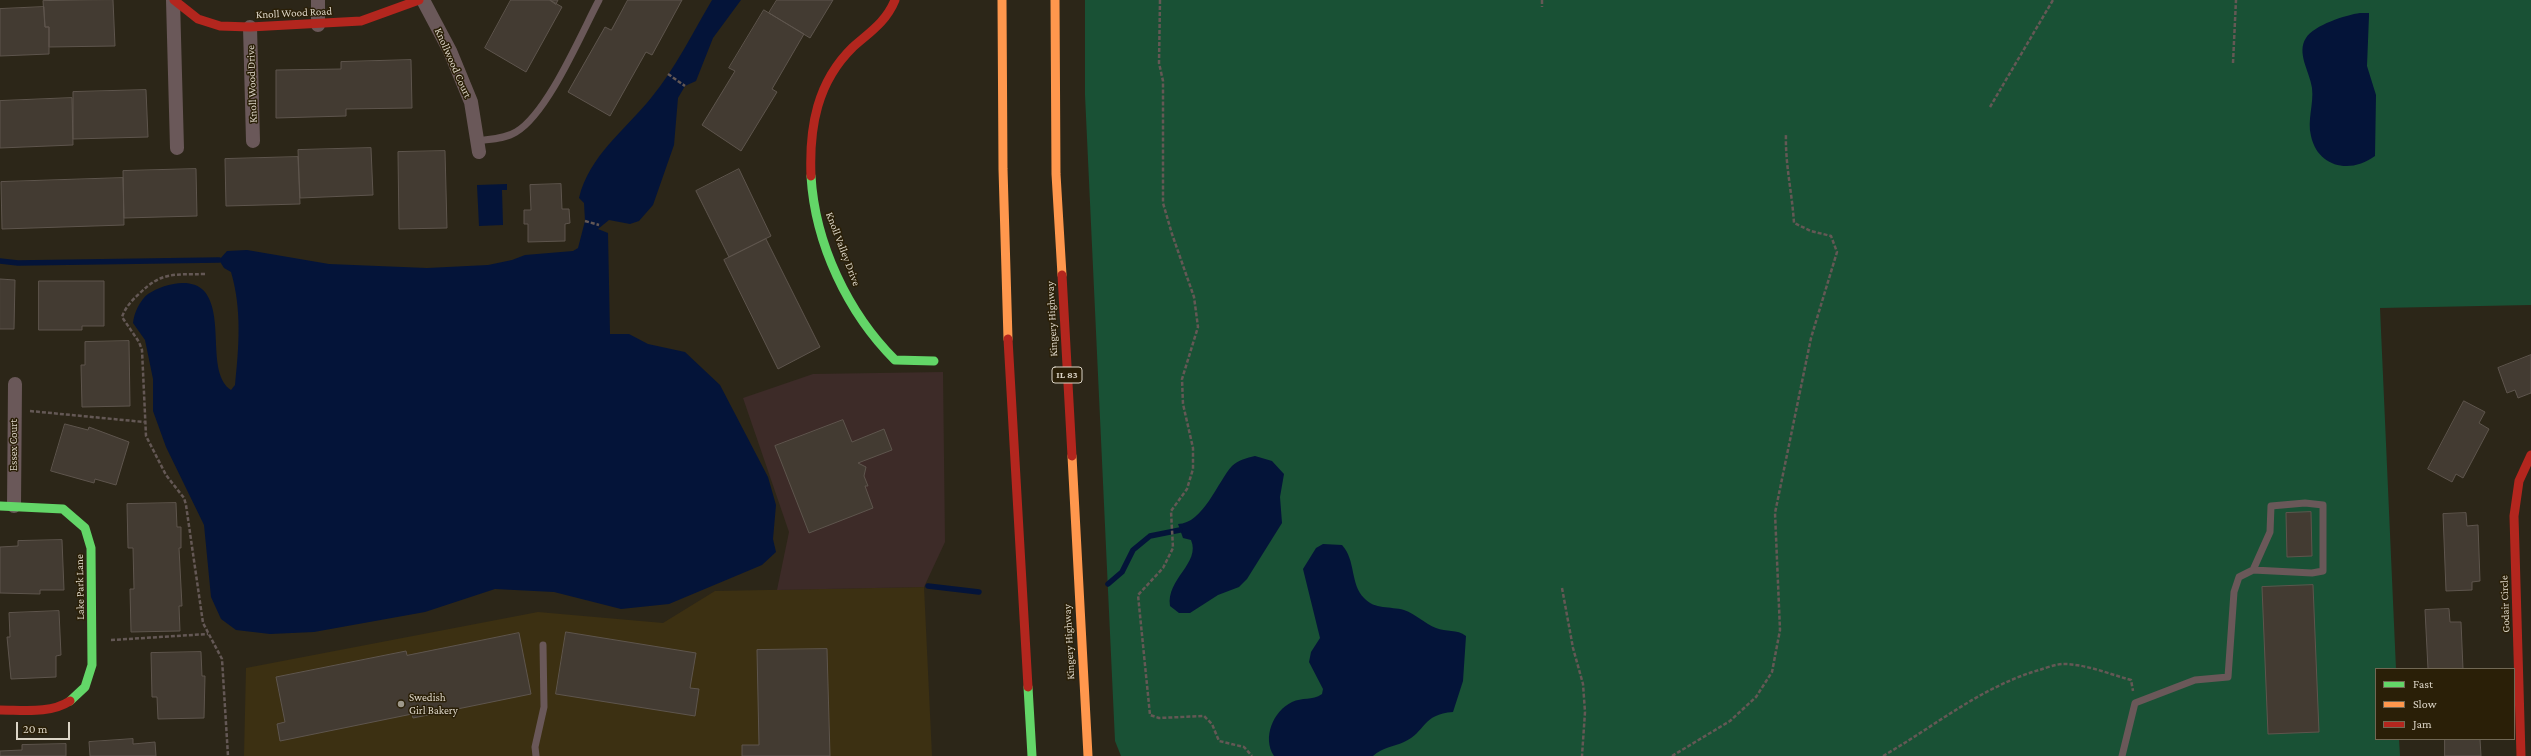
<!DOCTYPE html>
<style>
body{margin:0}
#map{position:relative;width:2531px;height:756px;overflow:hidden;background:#2c2618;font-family:"Crimson Pro",serif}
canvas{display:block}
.legend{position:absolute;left:2375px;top:668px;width:140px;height:72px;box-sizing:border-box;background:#2a1f07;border:1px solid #716854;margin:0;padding:5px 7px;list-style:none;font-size:12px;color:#dcd5c7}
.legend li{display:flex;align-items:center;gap:8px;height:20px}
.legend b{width:20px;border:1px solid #716854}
.scale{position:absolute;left:16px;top:722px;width:54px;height:18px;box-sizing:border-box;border:2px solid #dcd5c7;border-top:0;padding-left:5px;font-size:12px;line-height:14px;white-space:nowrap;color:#dcd5c7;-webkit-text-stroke:3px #2a1f07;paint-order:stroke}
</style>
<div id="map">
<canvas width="2531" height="756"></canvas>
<ul class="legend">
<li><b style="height:5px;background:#63d668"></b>Fast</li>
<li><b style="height:5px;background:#ff974d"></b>Slow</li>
<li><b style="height:5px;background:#b3261e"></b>Jam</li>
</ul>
<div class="scale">20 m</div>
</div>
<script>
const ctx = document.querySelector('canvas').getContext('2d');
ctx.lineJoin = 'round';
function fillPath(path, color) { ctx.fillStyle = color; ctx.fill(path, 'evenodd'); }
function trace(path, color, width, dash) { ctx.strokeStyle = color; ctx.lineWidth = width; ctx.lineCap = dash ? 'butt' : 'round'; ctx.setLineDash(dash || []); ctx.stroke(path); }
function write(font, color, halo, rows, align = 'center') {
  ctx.font = font + ' "Crimson Pro",serif'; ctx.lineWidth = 3; ctx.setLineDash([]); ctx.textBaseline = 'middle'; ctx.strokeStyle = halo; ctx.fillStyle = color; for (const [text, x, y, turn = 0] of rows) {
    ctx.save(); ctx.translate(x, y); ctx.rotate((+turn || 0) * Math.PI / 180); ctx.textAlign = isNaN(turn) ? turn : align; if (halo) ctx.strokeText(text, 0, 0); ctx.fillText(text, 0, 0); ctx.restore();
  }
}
fillPath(new Path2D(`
 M924,587l8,169h-688l2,-88 292,-56 125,11 52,-32z`), '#3c3012');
fillPath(new Path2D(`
 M943,372l2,170 -21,45 -147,3 12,-58 -46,-134 70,-24z`), '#3d2b28');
fillPath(new Path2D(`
 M1085,0h1446v305l-151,3 16,361h-20v70h23l1,17h-1279l-6,-15 -30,-646z`), '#195135');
fillPath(new Path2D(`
 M712,0h29l-28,38 -17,43 -11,5 -7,12 -4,47 -21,60 -14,16 -9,3 -21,-4 -11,9 10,4 2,101h19l19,10 37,8 35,33 48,92 8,28 -3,34 3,13 -14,13 -93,39 -48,5 -67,-17 -59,-3 -70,23 -111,20 -44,2 -34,-4 -15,-11 -10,-22 -7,-72 -38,-78 -13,-36v-32l-8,-39 -12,-17c1,-10 7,-23 15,-29 15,-10 44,-18 57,-2 20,26 1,81 26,98l4,-5c4,-38 7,-76 -4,-113l-7,-4 -5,-8 8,-9 20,-1 82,14 98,4 61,-3 24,-5 13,-5 48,-4 5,-3 7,-27 -1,-18 -5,-5c10,-42 46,-68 72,-100 24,-29 42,-66 61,-98z
 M2360,13h9v3l-2,50 9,29 -1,61c-24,18 -57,12 -64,-20 -4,-16 3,-32 1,-48 -2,-16 -16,-35 -6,-50 8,-13 40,-23 54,-25z
 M507,184v6h-5l1,35 -24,1 -2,-41z
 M1255,456l17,5 12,13 -4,23 2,26 -35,56 -8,8 -21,8 -28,18h-11l-9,-7c-4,-27 31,-43 21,-66l-8,-2 -5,-14c25,0 40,-43 54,-58 6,-6 15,-8 23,-10z
 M1323,544l19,1c14,15 8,39 22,53 11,12 26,8 40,12 12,4 21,14 32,18 10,4 21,1 30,8l-3,45 -10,31c-31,2 -27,20 -49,30 -11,5 -21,5 -31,14h-99c-12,-18 -1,-45 18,-54 10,-5 20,-1 30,-8l1,-5 -14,-27 2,-10 9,-14 -17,-69 13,-21z`), '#041439');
trace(new Path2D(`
 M0,261l18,2 201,-3
 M1108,584l14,-12 11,-22 17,-14 30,-6
 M928,586l51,6`), '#041439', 5.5);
const building = new Path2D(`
 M113,0l2,46 -66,1v-20h-4l-2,-26z
 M511,0h39l12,7 -36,65 -41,-24z
 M550,0h8l-2,4z
 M628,0h54l-30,55 -6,-3 -36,64 -42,-24 37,-65 6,3z
 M777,0h56l-23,38 -41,-25z
 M44,7l1,20h4v27l-49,2v-47z
 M764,10l40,24 -32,55 5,3 -36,59 -39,-26 33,-54 -6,-3z
 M411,60l1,48 -66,1v7l-70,2v-48l65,-1v-7z
 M146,90l2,47 -75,2v-47z
 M72,98l1,47 -73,3v-47z
 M371,148l2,47 -73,3 -2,-48z
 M445,151l2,77 -48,1 -1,-77z
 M298,157l2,47 -74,2 -1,-47z
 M196,169l1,47 -73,2 -1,-47z
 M739,169l32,67 -42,21 -33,-66z
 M123,178l1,47 -122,4 -1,-47z
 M561,184l1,25h7l1,14 -5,1v17l-37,1v-18h-4v-14h7l-1,-25z
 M766,239l54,108 -42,22 -54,-109z
 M0,279l15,1 -1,49h-14z
 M39,281h65v45h-22v4h-43z
 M129,341l1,65 -48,1 -1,-42h4v-23z
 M2531,355v38l-13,5 -3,-8 -8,3 -9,-25z
 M2464,401l21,11 -6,11 10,6 -26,49 -7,-4 -4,8 -24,-13z
 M843,420l9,22 32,-13 8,21 -34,13 8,4 -2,9 4,10h-3l8,22 -64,25 -34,-87z
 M65,424l23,6 1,-3 40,15 -13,43 -21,-6 -1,4 -43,-12z
 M176,503l1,24h4v21h-2l3,58h-3l1,25 -49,1 -1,-43h4l-1,-41h-5l-1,-44z
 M2311,512l1,44 -25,1 -1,-44z
 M2466,513l1,13 11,-1 2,56 -8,1v8l-26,1 -3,-77z
 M62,540l2,50h-24v4l-40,-1v-46l18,-1v-5z
 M2313,585l6,147 -51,2 -6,-147z
 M2449,609l1,13h11l2,47h-35l-3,-59z
 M59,611l2,44 -5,1v21l-45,2 -4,-42h3l-1,-24z
 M566,632l130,21 -6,35 9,1 -4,27 -139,-22z
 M519,633l12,61 -118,24 -1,-4 -132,27 -3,-17 8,-2 -9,-45 130,-26 1,4z
 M827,649l3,107h-88v-11h17l-2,-95z
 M201,652l1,24h3l-1,42 -46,1 -1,-22h-5l-1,-44z
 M133,739v5l22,-2 1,14h-66l-1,-14z
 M2445,739h35l1,17h-36z
 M66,744v12h-66v-5l22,-1v-5z`);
fillPath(building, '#433b32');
trace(building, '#5e554d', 1);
trace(new Path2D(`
 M1160,0l-1,63 4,18v122l9,31 22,63 4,30 -16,52 1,25 10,44v21l-6,20 -16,22 2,37 -10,20 -25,27 12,120 9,3 45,-2 8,8 7,17 25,6 8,9
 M1542,0v7
 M2233,63l3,-63
 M668,74l17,12
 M1990,107l63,-107
 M585,221l14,4
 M205,274c-31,1 -43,-3 -66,20 -7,6 -14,14 -17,23l17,25 3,8 4,86 20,39 18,23 2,7 17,118 19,36 6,97
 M30,411l114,11
 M1562,588l11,60 10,36 2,28 -3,44
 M111,640l97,-6
 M1672,756l58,-35 26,-24 16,-25 8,-42 -5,-117 36,-175 26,-86 -6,-16 -20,-5 -17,-8c-2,-31 -9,-59 -8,-89
 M1883,756c52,-30 98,-69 156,-86 7,-2 17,-6 24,-6 23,0 46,10 68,16l2,11`), '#645855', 2.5, [4, 2]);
trace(new Path2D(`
 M477,141c13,-2 28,-2 39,-9 32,-19 65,-98 83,-132
 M536,756l-1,-9 9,-40 -1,-62
 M2122,756l13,-53 60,-23 33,-3 6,-85 5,-15 14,-7 59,3 11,-2v-66l-18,-2 -34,3 -1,26 -17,38`), '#6a5859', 7);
trace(new Path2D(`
 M173,0l4,148
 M318,0v25
 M423,0l27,51 21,51 8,50
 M250,27l3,114
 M14,506l1,-122`), '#6a5859', 14);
trace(new Path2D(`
 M811,176c4,68 37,137 84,184l39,1
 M0,506l63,3 22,19 6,20 1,117 -7,22 -15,14
 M1028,687l4,69`), '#63d668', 9);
trace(new Path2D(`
 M1002,0l1,169 5,170
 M1055,0l1,174 6,101
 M1072,456l16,300`), '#ff974d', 9);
trace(new Path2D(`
 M174,0l24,19 22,7 30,1 111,-6 58,-21
 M811,176c-2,-49 6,-94 42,-129 17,-15 33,-25 42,-47
 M1062,275l10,181
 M1008,339l20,348
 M0,710c23,0 50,4 70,-9
 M2521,756l-7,-240 5,-35 12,-26`), '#b3261e', 9);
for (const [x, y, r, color] of [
 [401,704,4,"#9e988a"]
]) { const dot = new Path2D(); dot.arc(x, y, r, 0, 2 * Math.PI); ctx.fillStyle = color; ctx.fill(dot); trace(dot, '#2a1f07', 1.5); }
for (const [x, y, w] of [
 [1067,375,30]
]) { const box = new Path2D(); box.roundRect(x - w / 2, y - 8, w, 16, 3); ctx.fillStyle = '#2a1f07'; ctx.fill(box); trace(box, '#dcd5c7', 1); }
write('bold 10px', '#dcd5c7', null, [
 ["IL 83",1067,375]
]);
write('11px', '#dcd5c7', '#2a1f07', [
 ["Knoll Wood Road",294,13,-3],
 ["Knollwood Court",453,63,66],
 ["Knoll Wood Drive",252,84,-92],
 ["Knoll Valley Drive",843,249,69],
 ["Kingery Highway",1052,319,-93],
 ["Essex Court",14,445,-90],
 ["Lake Park Lane",80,587,-91],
 ["Godair Circle",2505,604,-92],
 ["Kingery Highway",1069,642,-93]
]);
write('11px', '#dcd5c7', '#2a1f07', [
 ["Swedish",409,698],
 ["Girl Bakery",409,711]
], 'left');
</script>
